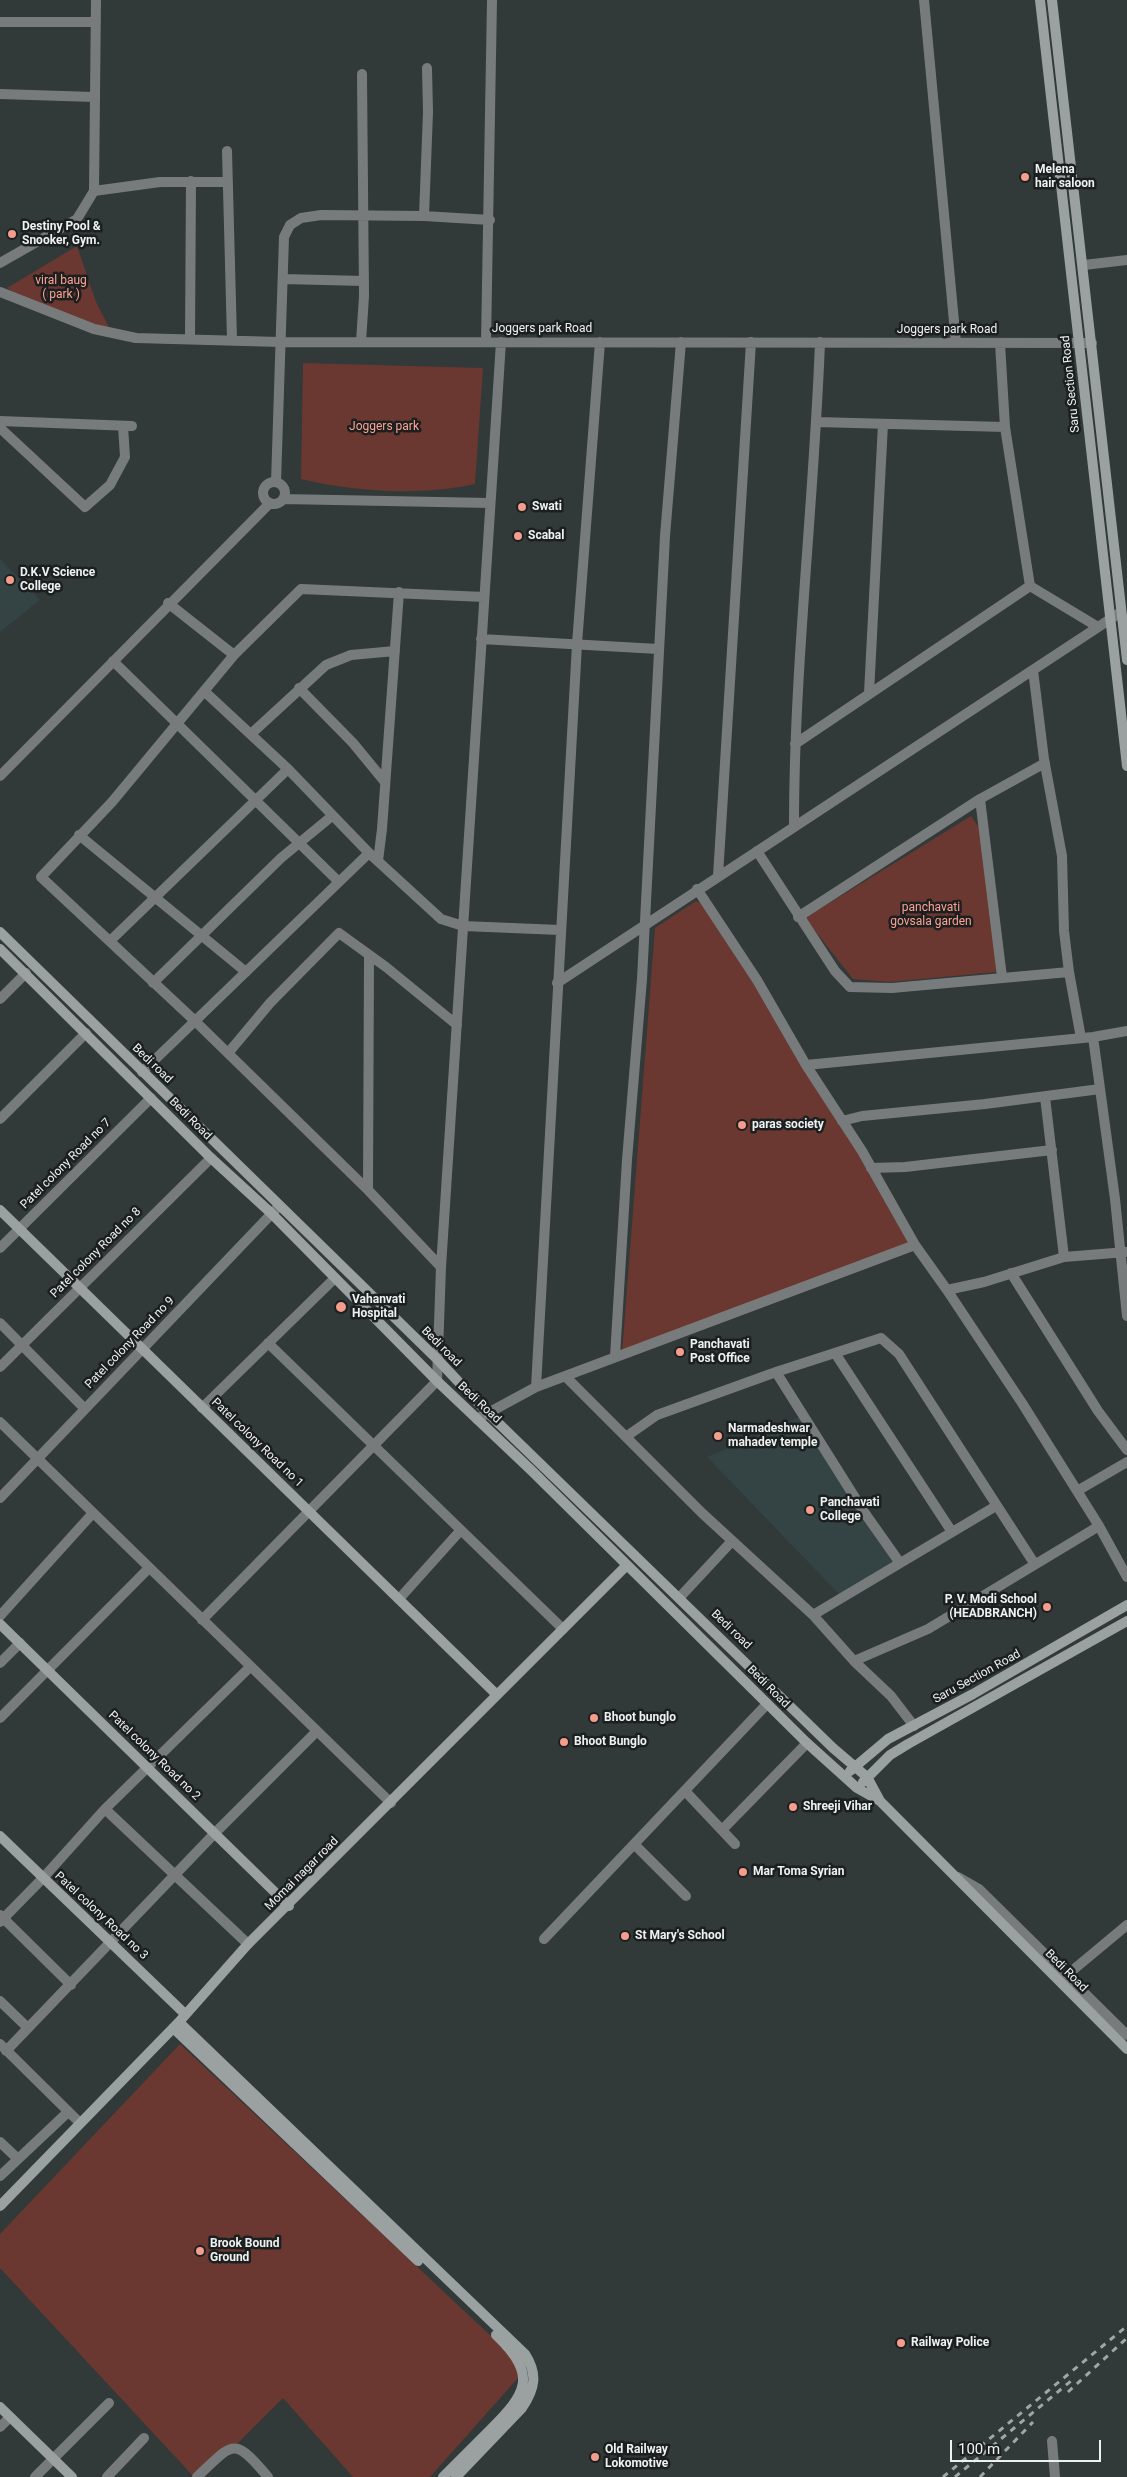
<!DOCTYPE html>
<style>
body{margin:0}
#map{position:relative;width:1127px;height:2477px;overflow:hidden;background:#313939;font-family:Roboto,sans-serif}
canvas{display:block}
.scale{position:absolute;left:950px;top:2440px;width:151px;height:22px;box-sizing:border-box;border:2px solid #edf2f1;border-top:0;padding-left:6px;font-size:15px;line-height:18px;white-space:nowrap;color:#edf2f1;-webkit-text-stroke:4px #1c1f1f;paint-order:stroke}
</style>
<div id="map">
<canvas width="1127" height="2477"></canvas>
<div class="scale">100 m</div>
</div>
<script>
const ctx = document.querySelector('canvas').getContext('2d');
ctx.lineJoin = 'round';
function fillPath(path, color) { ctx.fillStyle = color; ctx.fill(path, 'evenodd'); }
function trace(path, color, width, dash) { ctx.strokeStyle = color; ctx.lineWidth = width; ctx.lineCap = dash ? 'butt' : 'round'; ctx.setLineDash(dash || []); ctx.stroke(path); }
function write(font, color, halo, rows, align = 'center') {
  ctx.font = font + ' Roboto,sans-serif'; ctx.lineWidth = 5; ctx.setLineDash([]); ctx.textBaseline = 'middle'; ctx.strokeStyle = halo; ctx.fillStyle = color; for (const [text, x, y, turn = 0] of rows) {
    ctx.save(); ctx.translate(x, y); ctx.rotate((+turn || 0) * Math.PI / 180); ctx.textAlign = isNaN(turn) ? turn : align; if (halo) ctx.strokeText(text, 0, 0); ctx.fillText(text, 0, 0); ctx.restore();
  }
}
fillPath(new Path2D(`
 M0,559l40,41 -40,32z
 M799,1417l99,147 -59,30 -132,-137z`), '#344444');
fillPath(new Path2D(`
 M77,246l19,56 17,33 -74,-26 -32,-21z
 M303,363l180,5 -8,116c-56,12 -119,8 -174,-5z
 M971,816c33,41 24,106 25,156l-106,10 -37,-3 -48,-61z
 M696,901l8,4 141,223 36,46 29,70 -288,109 33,-425z
 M180,2044l346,325 -96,108h-77l-70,-79 -79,79h-10l-194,-209v-34z`), '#6a3830');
trace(new Path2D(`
 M924,0l32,343
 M0,22h96
 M0,94l94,3
 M227,151l5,189
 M94,191l66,-9h68
 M424,216l4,-104 -1,-44
 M0,263l77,-44 17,-28 2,-191
 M1084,265l43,-5
 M283,279l81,2
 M0,292l94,37 42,9 144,4 812,1
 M190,339l1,-158
 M361,342l3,-46 -2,-222
 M486,342l6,-342
 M0,421l132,5
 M817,422l188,5
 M0,428l85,79 25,-22 15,-28 -2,-31
 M276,482l8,-245 6,-12 11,-7 20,-3 103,1 66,4
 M263 493a11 11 0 1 1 22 0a11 11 0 1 1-22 0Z
 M283,499l207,4
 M1030,586l68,41
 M168,603l66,52
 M481,639l177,10
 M113,661l226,221
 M1033,670l11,89 18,97 2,75 5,41 12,66
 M299,688l54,55 32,39
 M204,691l84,78 81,84 72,66 22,7 97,4
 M869,693l14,-269
 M251,734l75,-69 25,-10 44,-4
 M795,744l235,-158 -25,-159 -5,-84
 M0,776l270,-273
 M980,799l22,178
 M794,826c0,-161 20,-322 26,-484
 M79,835l167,137
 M757,851l78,120 15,16 42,1 177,-16
 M369,853l-174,168 173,169 73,77
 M378,861l4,-32 17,-237
 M718,876l33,-534
 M697,889l60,91 49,85 56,86 53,94 32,45 75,113 77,123 28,51
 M798,917l182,-118 65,-36
 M110,941l178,-172
 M153,983l128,-125 51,-42
 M557,983l564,-371
 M0,999l26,-26
 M1093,1037l22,162 12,117
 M229,1052l41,-49 69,-70 47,34 71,58
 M806,1065l287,-28 34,-6
 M142,1072l53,-51 -154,-144 71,-75 122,-147 67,-66 183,8
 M1045,1097l19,160
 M0,1119l86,-86
 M842,1121l20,-5 123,-12 115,-15
 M871,1168l34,-1 147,-17
 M368,1190l1,-233
 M0,1248l151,-150
 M1011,1273l87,138 29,39
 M947,1290l37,-8 80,-25 62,-5
 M0,1323l85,86
 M268,1343l295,286
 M835,1353l117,179
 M615,1356l12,-196 15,-181 23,-443 16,-194
 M0,1367l211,-209
 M776,1372l88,140 36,51
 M565,1376l137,137 111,102 41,46 37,35 23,30
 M536,1387l41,-743 23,-302
 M202,1408l133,-130
 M477,1419l59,-32 379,-142
 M0,1422l391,381
 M627,1436l30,-21 119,-43 105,-34 18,16 135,209
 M1077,1491l50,-29
 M0,1498l279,-292
 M680,1597l52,-56
 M399,1599l61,-68
 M813,1615l183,-109
 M0,1616l93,-103
 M202,1620l235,-239 4,-114 60,-925
 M854,1661l74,-32 171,-103
 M0,1663l20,-20
 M0,1718l149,-150
 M685,1791l50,53
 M105,1809l143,135
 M722,1830l85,-87
 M634,1844l52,52
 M958,1877l21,12 148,146
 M0,1915l71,70
 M0,1922l43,-44 62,-69 145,-142
 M544,1939l223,-235
 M1067,1975l60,-50
 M0,2001l28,27
 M0,2044l80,79
 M6,2051l209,-218 102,-102
 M0,2142l18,17
 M0,2176l68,-64
 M0,2427l10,-10
 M1052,2441l3,36
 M35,2477l74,-74
 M107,2477l37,-39
 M197,2477c37,-35 36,-41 71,0`), '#777b7b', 10);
trace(new Path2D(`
 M1040,0l87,766
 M1052,0l75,660
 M0,932l438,428 49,52 346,336 34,29 13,24 247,248
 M0,949l211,209 60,55 166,168 95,90 275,272 50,45 23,13
 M0,1210l496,484
 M0,1624l289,282
 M850,1771l38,-32 85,-45 154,-89
 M863,1782l27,-27 18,-11 219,-123
 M0,1836l185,178
 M179,2022l346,332c13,20 10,35 -3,54l-66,69
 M173,2028l245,233
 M0,2206l179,-184 69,-78 379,-379
 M0,2407l72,70
 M443,2477c16,-16 31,-31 47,-47 36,-36 49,-54 6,-95`), '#9ba1a1', 10);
trace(new Path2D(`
 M1068,2392l59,-54
 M943,2477l184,-151
 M955,2477l116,-96
 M980,2477l53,-55`), '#a0a6a6', 3, [6, 6]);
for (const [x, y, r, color] of [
 [1025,177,5,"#f49d8d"],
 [12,234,5,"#f49d8d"],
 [522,507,5,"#f49d8d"],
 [518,536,5,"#f49d8d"],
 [10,580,5,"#f49d8d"],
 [742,1125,5,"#f49d8d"],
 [341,1307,6,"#f49d8d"],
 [680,1352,5,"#f49d8d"],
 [718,1436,5,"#f49d8d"],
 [810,1510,5,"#f49d8d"],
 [1047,1607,5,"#f49d8d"],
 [594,1718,5,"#f49d8d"],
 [564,1742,5,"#f49d8d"],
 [793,1807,5,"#f49d8d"],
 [743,1872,5,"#f49d8d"],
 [625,1936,5,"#f49d8d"],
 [200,2251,5,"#f49d8d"],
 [901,2343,5,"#f49d8d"],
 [595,2457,5,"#f49d8d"]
]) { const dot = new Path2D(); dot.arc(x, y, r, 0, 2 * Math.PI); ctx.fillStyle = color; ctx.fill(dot); trace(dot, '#1c1f1f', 2); }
write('bold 12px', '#edf2f1', '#1c1f1f', [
 ["Melena",1035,170],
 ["hair saloon",1035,184],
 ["Destiny Pool &",22,227],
 ["Snooker, Gym.",22,241],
 ["Swati",532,507],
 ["Scabal",528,536],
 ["D.K.V Science",20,573],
 ["College",20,587],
 ["paras society",752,1125],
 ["Vahanvati",352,1300],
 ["Hospital",352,1314],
 ["Panchavati",690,1345],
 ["Post Office",690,1359],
 ["Narmadeshwar",728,1429],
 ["mahadev temple",728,1443],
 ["Panchavati",820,1503],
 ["College",820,1517],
 ["P. V. Modi School",1037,1600,"right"],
 ["(HEADBRANCH)",1037,1614,"right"],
 ["Bhoot bunglo",604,1718],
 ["Bhoot Bunglo",574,1742],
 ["Shreeji Vihar",803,1807],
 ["Mar Toma Syrian",753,1872],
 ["St Mary's School",635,1936],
 ["Brook Bound",210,2244],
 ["Ground",210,2258],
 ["Railway Police",911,2343],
 ["Old Railway",605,2450],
 ["Lokomotive",605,2464]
], 'left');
write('12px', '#fea292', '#1c1f1f', [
 ["viral baug",61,281],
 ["( park )",61,295],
 ["Joggers park",384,427],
 ["panchavati",931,908],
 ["govsala garden",931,922]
]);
write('12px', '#edf2f1', '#1c1f1f', [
 ["Joggers park Road",542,329],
 ["Joggers park Road",947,330],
 ["Saru Section Road",1071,384,-96],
 ["Bedi road",152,1064,44],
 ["Bedi Road",190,1119,45],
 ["Patel colony Road no 7",66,1164,-45],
 ["Patel colony Road no 8",96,1253,-45],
 ["Patel colony Road no 9",130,1343,-46],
 ["Bedi road",441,1347,45],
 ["Bedi Road",479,1403,43],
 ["Patel colony Road no 1",257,1443,44],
 ["Bedi road",731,1630,44],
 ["Saru Section Road",977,1677,-29],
 ["Bedi Road",768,1687,45],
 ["Patel colony Road no 2",154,1756,44],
 ["Momai nagar road",302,1874,-45],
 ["Patel colony Road no 3",101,1916,43],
 ["Bedi Road",1066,1971,45]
]);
</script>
